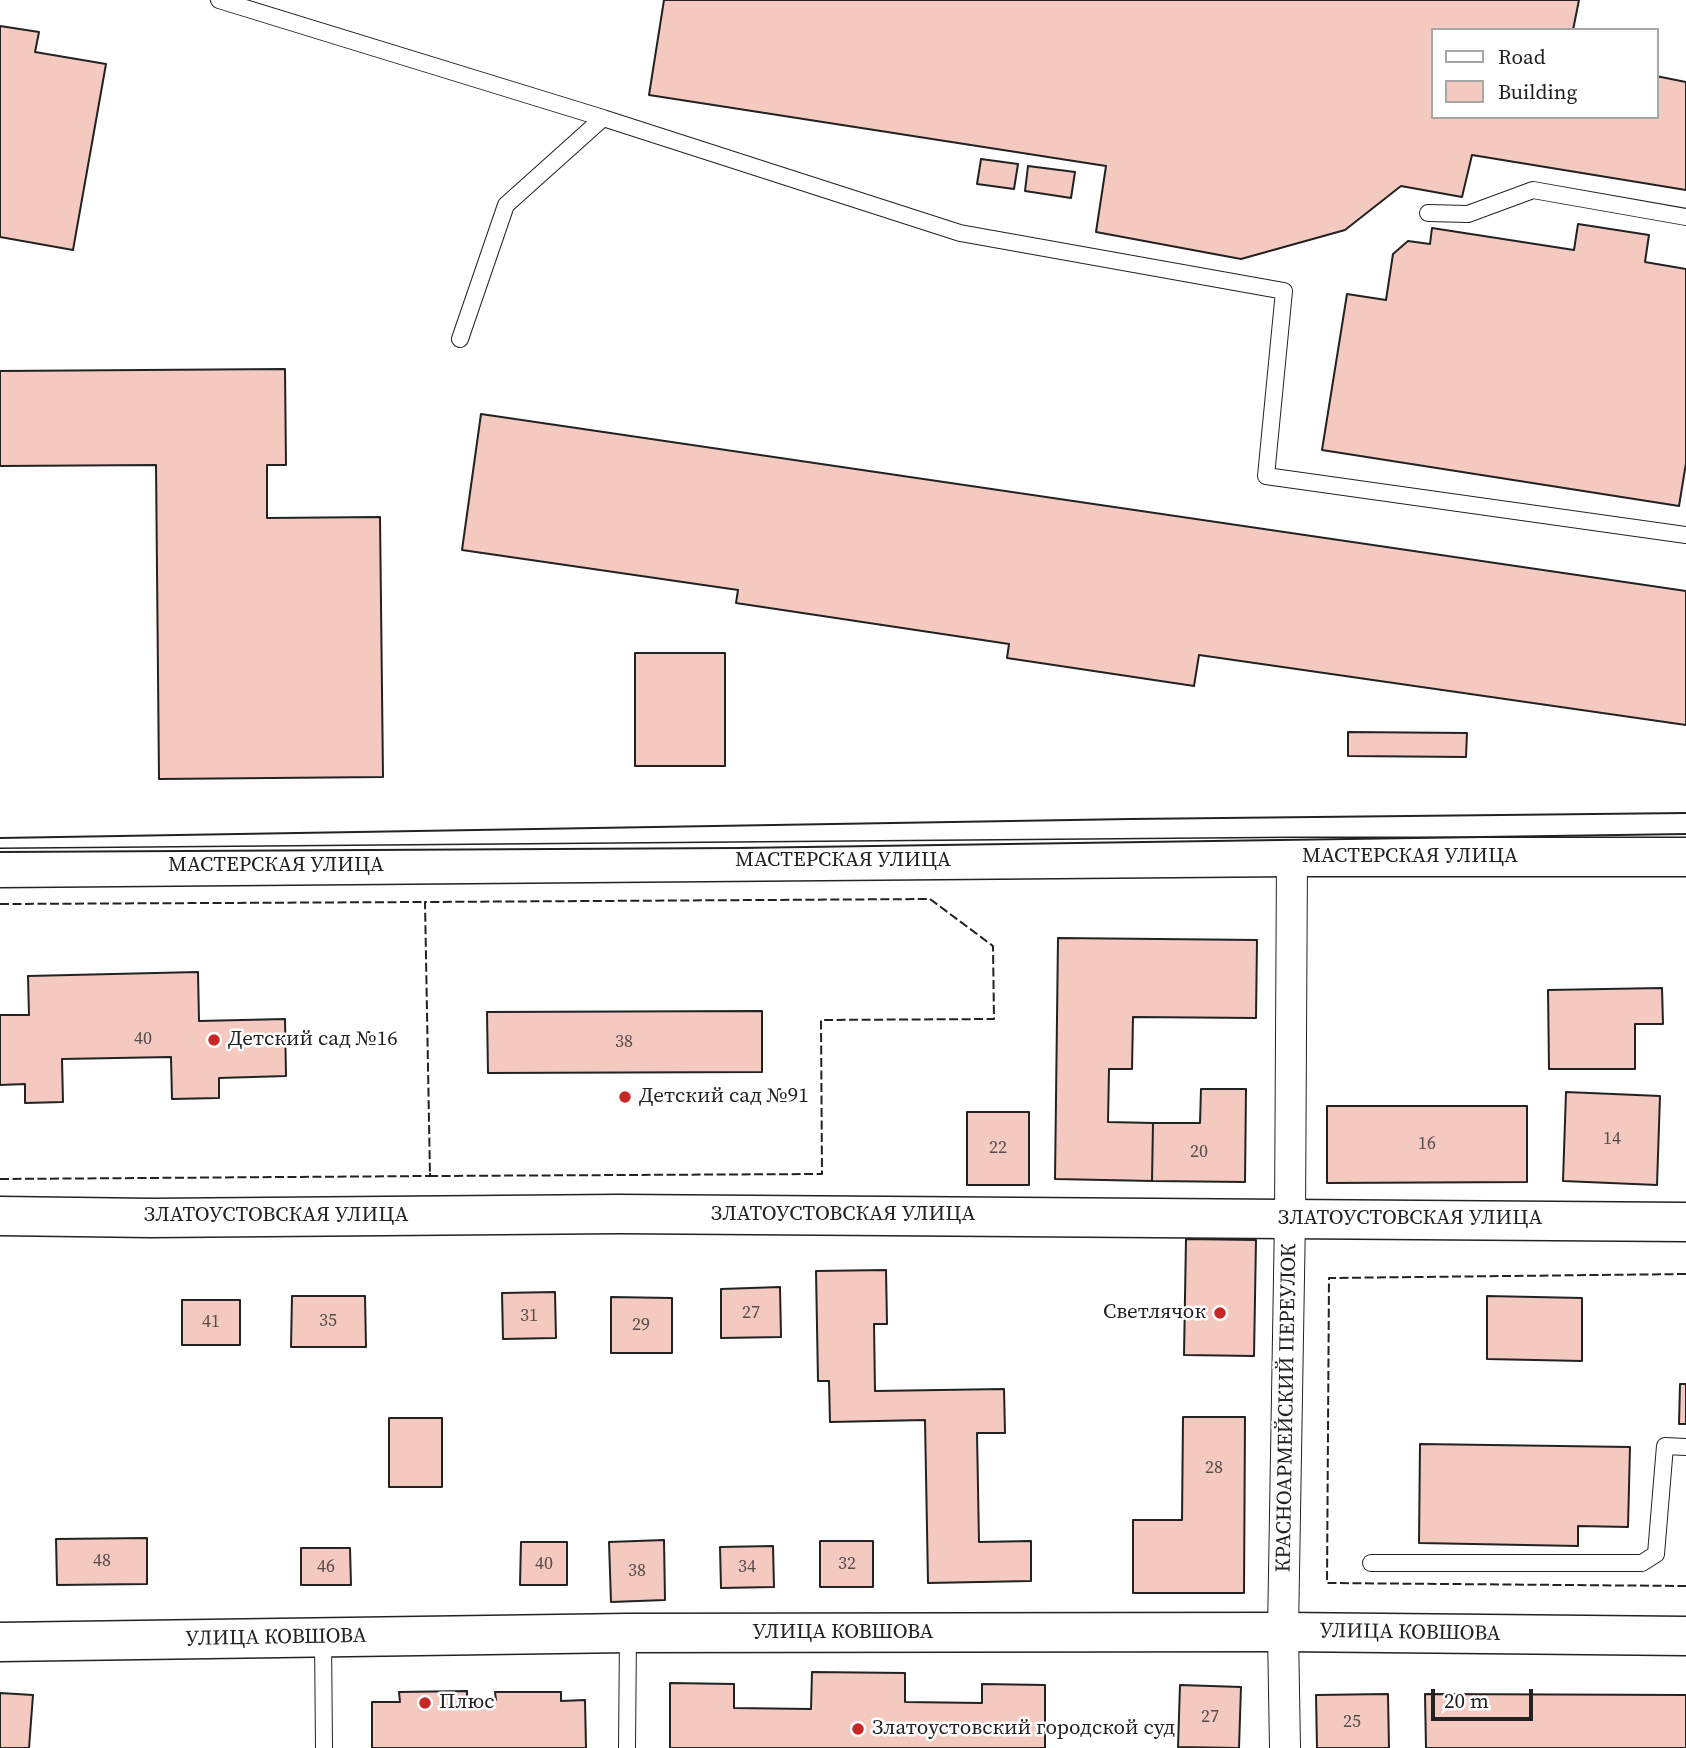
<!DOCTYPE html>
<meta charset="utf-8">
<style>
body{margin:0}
#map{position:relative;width:1686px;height:1748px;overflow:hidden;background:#fff;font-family:"Source Serif 4",serif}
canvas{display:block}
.legend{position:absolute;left:1431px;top:28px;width:228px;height:91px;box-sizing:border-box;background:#fff;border:2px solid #a7a7a7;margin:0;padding:9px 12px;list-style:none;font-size:21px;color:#222}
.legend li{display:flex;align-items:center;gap:14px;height:35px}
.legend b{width:35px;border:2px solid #a7a7a7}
.scale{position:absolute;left:1431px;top:1689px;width:102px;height:32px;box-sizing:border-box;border:4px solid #222;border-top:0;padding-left:9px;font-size:21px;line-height:24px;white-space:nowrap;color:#222;-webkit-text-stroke:5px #fff;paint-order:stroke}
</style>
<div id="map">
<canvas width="1686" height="1748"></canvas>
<ul class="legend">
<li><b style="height:9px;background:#fff"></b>Road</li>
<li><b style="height:19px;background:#f3c9c0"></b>Building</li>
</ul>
<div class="scale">20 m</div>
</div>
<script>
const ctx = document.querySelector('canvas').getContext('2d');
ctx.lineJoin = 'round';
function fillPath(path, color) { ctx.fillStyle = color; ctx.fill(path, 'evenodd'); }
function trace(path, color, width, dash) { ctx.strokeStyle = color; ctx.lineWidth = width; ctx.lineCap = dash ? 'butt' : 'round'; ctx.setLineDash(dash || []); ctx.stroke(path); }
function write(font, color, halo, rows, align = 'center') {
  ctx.font = font + ' "Source Serif 4",serif'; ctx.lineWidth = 5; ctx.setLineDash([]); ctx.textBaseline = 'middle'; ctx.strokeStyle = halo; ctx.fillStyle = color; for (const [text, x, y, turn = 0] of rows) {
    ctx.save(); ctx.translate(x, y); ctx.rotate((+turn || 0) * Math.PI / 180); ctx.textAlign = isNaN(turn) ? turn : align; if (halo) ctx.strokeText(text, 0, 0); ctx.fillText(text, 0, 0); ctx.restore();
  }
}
const building = new Path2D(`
 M664,0h915l-6,30h-141v87h224v-41l30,6v108l-214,-35 -10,42 -61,-11 -56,44 -104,29 -145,-27 10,-66 -457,-71z
 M0,26l39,6 -4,20 71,12 -33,186 -73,-13z
 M981,159l37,5 -4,25 -37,-5z
 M1028,166l47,6 -4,26 -46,-7z
 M1578,224l71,11 -4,27 41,7v194l-7,43 -357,-56 25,-156 39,6 7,-46 15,-13 22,3 2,-16 142,22z
 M285,369l1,96h-19v53l113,-1 3,260 -224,2 -3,-314 -156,1v-95z
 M481,414l1205,177v134l-487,-70 -5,31 -187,-28 2,-14 -273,-41 2,-13 -276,-40z
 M635,653h90v113h-90z
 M1348,732l119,1 -1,24 -118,-1z
 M1058,938l199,2 -1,78 -123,-1 -1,52h-23l-1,53 45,1 -1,58 -97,-2z
 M198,972l1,49 86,-2 1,57 -67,2v20l-47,1 -1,-42 -109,2 1,43 -38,1v-19l-25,1v-70h29l-1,-39z
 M1662,988l1,36h-28v45h-86l-1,-79z
 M762,1011v61l-274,1 -1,-61z
 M1201,1089h45l-1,93 -93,-1 1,-58h47z
 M1566,1092l94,4 -3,89 -94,-4z
 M1327,1106h200v76l-200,1z
 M967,1112h62v73h-62z
 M1186,1239l70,1 -2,116 -70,-1z
 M886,1270l1,54h-13l1,67 129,-2 1,44h-28l2,109 52,-1v40l-103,2 -3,-163 -95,2 -1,-41h-11l-2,-110z
 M780,1287l1,50 -60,1v-49z
 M555,1292l1,46 -53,1 -1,-46z
 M292,1296h73l1,51h-75z
 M1487,1296l95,2v63l-95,-2z
 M611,1297l61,1v55h-61z
 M182,1300h58v45h-58z
 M1680,1384h6v40h-7z
 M1183,1417h62l-1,176h-111v-73h49z
 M389,1418h53v69h-53z
 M1420,1444l210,3 -2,80 -50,-1v20l-159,-3z
 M147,1538v46l-90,1 -1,-46z
 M664,1540l1,60 -54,2 -2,-60z
 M820,1541h53v46h-53z
 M521,1542h46v43h-47z
 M773,1546l1,41 -53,1 -1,-41z
 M301,1548h49l1,37h-50z
 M812,1672l93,1v29l77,1v-19l63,1v63h-375v-65l64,1v24l77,1z
 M1180,1685l61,2 -2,61 -61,-1z
 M467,1691v9h29l-1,-8h66v9l24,-1 1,48h-214v-46h28l-1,-10z
 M0,1693l33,2 -4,53h-29z
 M1388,1694l1,54h-72l-1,-53z
 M1425,1694l261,1v53h-260z`);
fillPath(building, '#f3c9c0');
trace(building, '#222', 2);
const service = new Path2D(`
 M219,0l384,118
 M1428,213l40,1 65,-24 153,27
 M460,339l46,-134 97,-87 357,115 324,58 -18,185 420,59
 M1371,1563h271l14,-9 9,-108 21,1
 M323,1637l1,111
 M627,1748l1,-115`);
const minor = new Path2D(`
 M1285,1748l-2,-116 7,-414 2,-361`);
const tertiary = new Path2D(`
 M0,1216l151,2 468,-4 1067,8`);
const secondary = new Path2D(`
 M0,868l1292,-11h394
 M0,1642l628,-9 655,-1 403,4`);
trace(service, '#222', 18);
trace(minor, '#222', 32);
trace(tertiary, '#222', 41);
trace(secondary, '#222', 41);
trace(service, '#fff', 16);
trace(minor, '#fff', 30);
trace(tertiary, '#fff', 38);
trace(secondary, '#fff', 38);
trace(new Path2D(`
 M0,838l1130,-19 556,-6
 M0,852l738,-4 948,-14`), '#222', 2);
trace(new Path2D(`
 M930,899l63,47 1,73 -173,1 1,154 -392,2 -5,-274z
 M0,904l425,-2v2
 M0,1179l430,-3v-3
 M1686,1274l-357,4 -2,305 359,3`), '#222', 2, [9, 3.5]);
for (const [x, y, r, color] of [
 [214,1040,7,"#c62828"],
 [625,1097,7,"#c62828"],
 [1220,1313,7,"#c62828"],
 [425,1703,7,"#c62828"],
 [858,1729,7,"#c62828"]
]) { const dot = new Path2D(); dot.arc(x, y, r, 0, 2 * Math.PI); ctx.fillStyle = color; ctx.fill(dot); trace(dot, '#fff', 2.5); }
write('18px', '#564c4a', null, [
 ["40",143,1039],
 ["38",624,1042],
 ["14",1612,1139],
 ["16",1427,1144],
 ["22",998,1148],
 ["20",1199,1152],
 ["27",751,1313],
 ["31",529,1316],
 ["35",328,1321],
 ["41",211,1322],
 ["29",641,1325],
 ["28",1214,1468],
 ["48",102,1561],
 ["40",544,1564],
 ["32",847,1564],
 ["46",326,1567],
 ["34",747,1567],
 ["38",637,1571],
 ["27",1210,1717],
 ["25",1352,1722]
]);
write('21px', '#222', '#fff', [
 ["МАСТЕРСКАЯ УЛИЦА",1410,857],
 ["МАСТЕРСКАЯ УЛИЦА",843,861],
 ["МАСТЕРСКАЯ УЛИЦА",276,866],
 ["ЗЛАТОУСТОВСКАЯ УЛИЦА",843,1215],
 ["ЗЛАТОУСТОВСКАЯ УЛИЦА",276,1216],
 ["ЗЛАТОУСТОВСКАЯ УЛИЦА",1410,1219],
 ["КРАСНОАРМЕЙСКИЙ ПЕРЕУЛОК",1287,1408,-89],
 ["УЛИЦА КОВШОВА",843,1633],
 ["УЛИЦА КОВШОВА",1410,1633,1],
 ["УЛИЦА КОВШОВА",276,1638,-1]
]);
write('21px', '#222', '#fff', [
 ["Детский сад №16",228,1040],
 ["Детский сад №91",639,1097],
 ["Светлячок",1206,1313,"right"],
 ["Плюс",439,1703],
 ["Златоустовский городской суд",872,1729]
], 'left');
</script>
